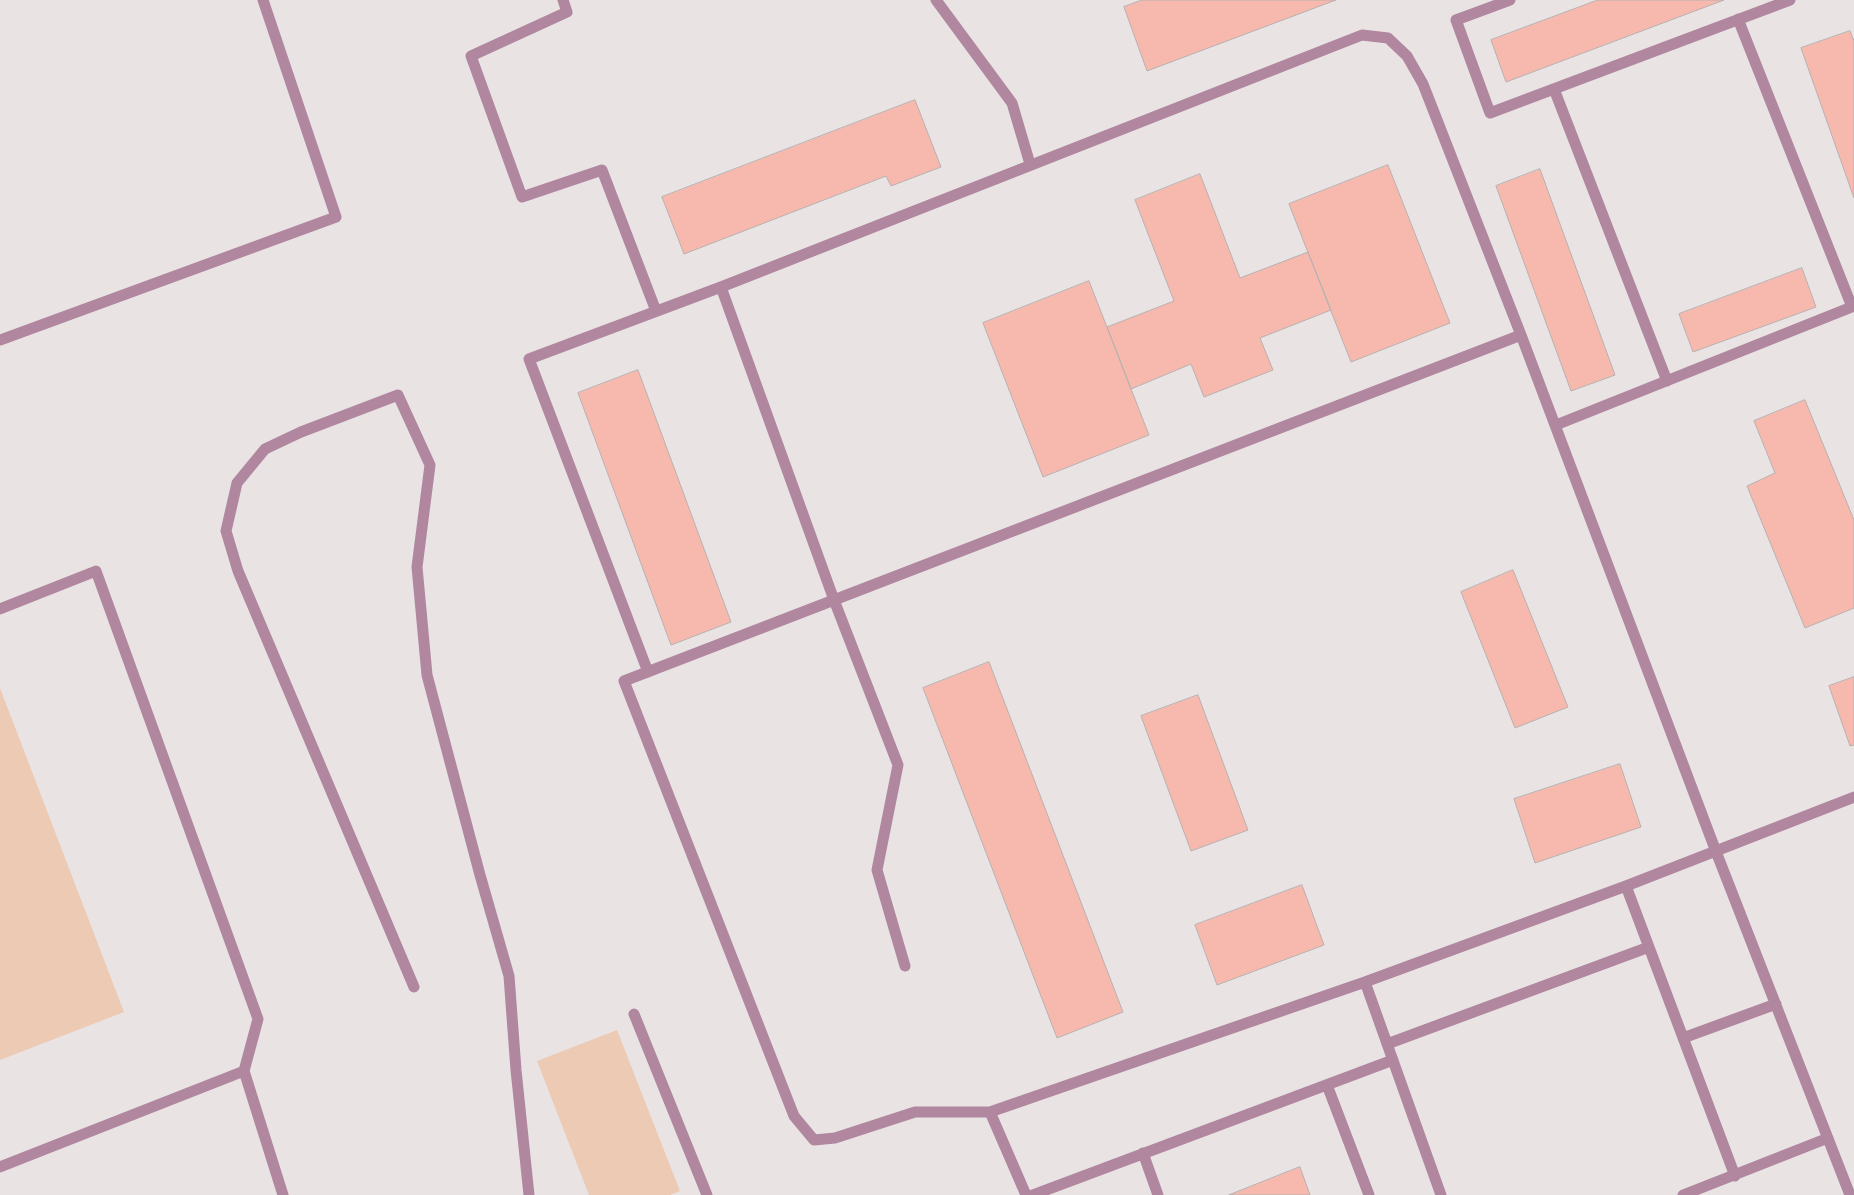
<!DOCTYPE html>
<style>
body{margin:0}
canvas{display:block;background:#e9e3e4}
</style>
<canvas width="1854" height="1195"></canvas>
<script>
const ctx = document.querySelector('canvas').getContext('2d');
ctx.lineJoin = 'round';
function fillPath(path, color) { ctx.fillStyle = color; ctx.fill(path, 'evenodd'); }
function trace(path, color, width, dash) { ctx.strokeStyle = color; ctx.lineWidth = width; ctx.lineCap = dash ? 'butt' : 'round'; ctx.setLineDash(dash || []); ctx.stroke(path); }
fillPath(new Path2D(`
 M0,688l124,324 -124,48z
 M617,1030l63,161 -10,4h-81l-52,-134z`), '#edcab4');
const building = new Path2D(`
 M1142,0h194l-189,71 -23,-64z
 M1598,0h126l-218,82 -15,-42z
 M1850,31l4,10v157l-53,-150z
 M915,100l26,67 -50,19 -5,-10 -202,78 -22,-57z
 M1388,165l62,158 -99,39 -62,-158z
 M1540,169l75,206 -44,16 -75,-205z
 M1200,174l40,104 68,-26 23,58 -71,28 13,32 -69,27 -13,-33 -60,25 -24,-62 67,-26 -39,-101z
 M1802,268l14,39 -123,45 -14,-38z
 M1089,281l60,154 -106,42 -60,-154z
 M638,370l93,252 -60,23 -93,-252z
 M1805,400l49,120v88l-49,20 -58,-142 28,-13 -21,-52z
 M1513,570l55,137 -53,21 -54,-136z
 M989,662l134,350 -66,26 -134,-350z
 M1854,677v68l-4,1 -21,-60z
 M1198,695l50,135 -57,21 -50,-135z
 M1620,764l21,63 -106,36 -21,-64z
 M1302,885l22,60 -107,40 -22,-60z
 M1300,1167l10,28h-81z`);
fillPath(building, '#f7b9ae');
trace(building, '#b7b1b0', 1);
trace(new Path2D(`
 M563,0l4,12 -96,44 51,141 80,-27 54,141
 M936,0l76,103 18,61
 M1510,0l-54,20 34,93 300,-113
 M1738,19l114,288
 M1554,89l113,292
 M721,287l113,313 64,165 -21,105 28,96
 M1521,335l-897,346 170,435 20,24 21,-2 80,-26h75l375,-130 261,-96 228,-89
 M0,340l336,-123 -73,-217
 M1556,425l298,-119
 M0,609l96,-38 162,448 -14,52 39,124
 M648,672l-119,-313 192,-72 641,-252 26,3 19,18 16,28 98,251 194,514 135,346
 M1626,886l109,290
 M1365,982l76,213
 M414,987l-176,-416 -12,-40 11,-48 28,-34 36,-17 97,-37 32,70 -13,102 10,108 53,200 29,101 7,94 13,125
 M634,1014l73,181
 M1683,1038l93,-34
 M1387,1044l262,-97
 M1327,1085l42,110
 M990,1112l36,83
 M1143,1153l15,42
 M0,1167l244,-96
 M1033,1195l360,-135
 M1683,1195l145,-57`), '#b1879f', 11);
</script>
